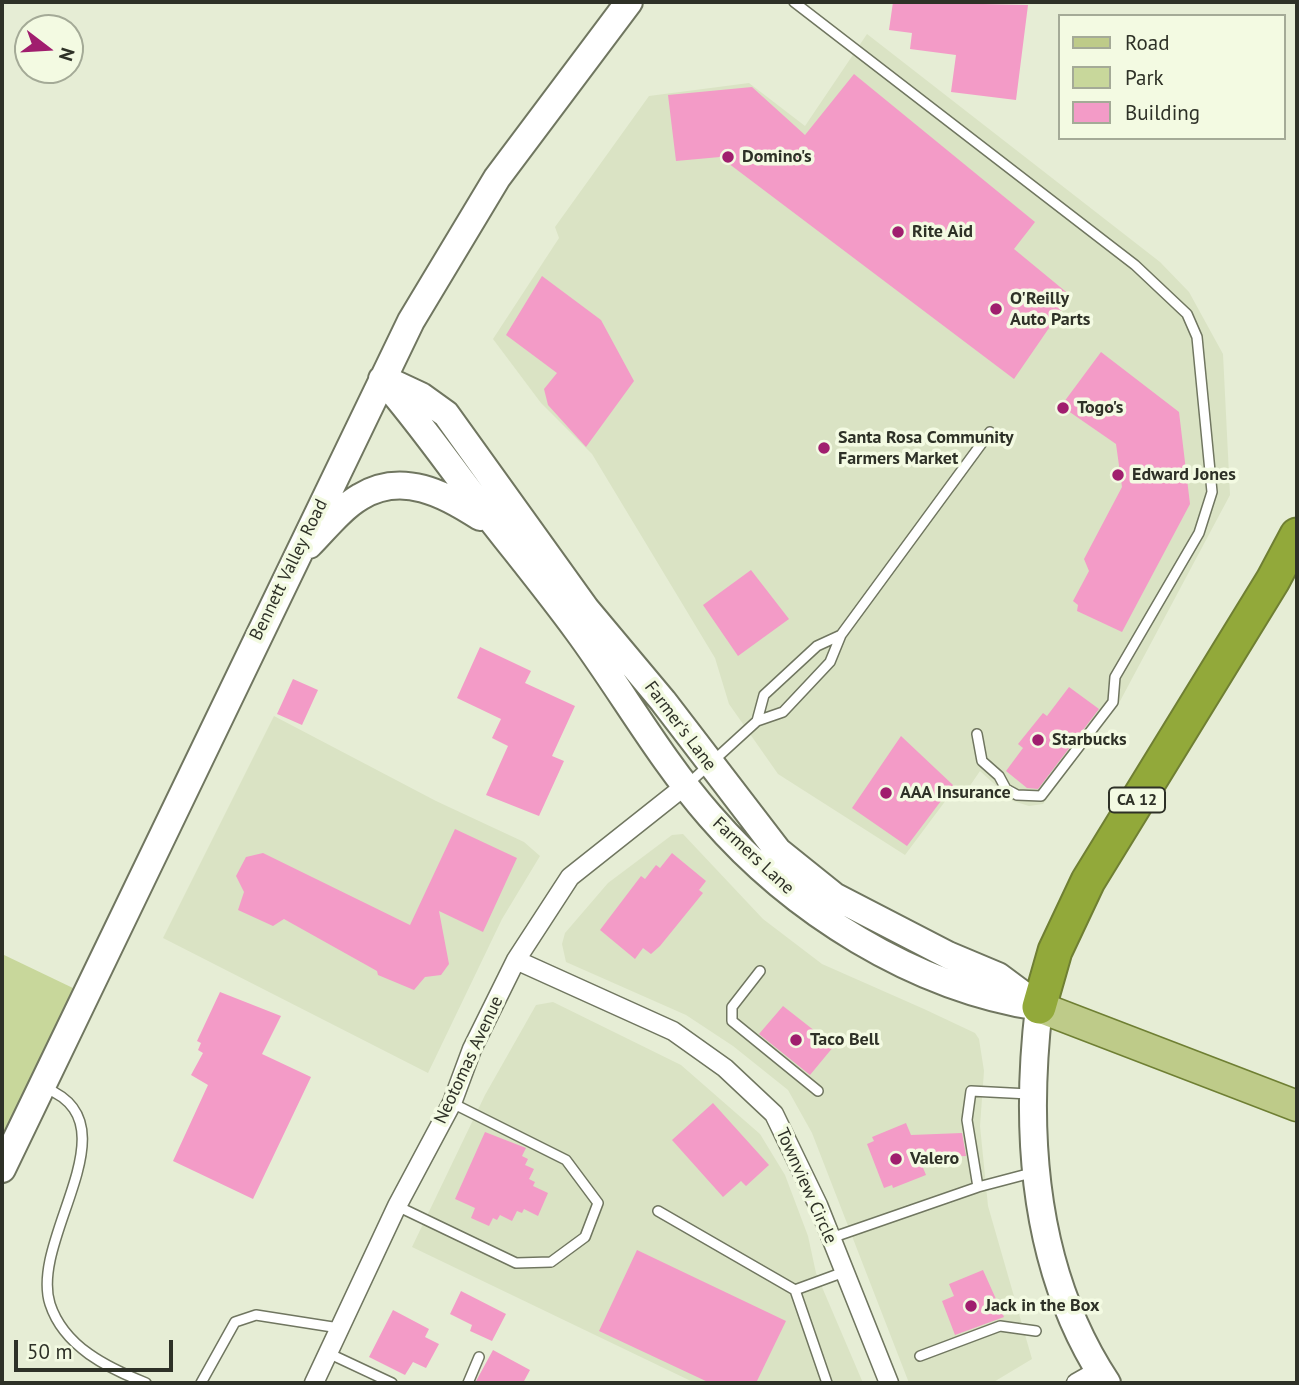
<!DOCTYPE html>
<style>
body{margin:0}
#map{position:relative;width:1299px;height:1385px;overflow:hidden;background:#e6edd5;font-family:"PT Sans",sans-serif}
canvas{display:block}
.frame{position:absolute;inset:0;border:4px solid #2e3127;pointer-events:none}
.legend{position:absolute;left:1058px;top:14px;width:228px;height:126px;box-sizing:border-box;background:#f3fae2;border:2px solid #a4aa97;margin:0;padding:9px 12px;list-style:none;font-size:21px;color:#2e3127}
.legend li{display:flex;align-items:center;gap:14px;height:35px}
.legend b{width:35px;border:2px solid #a4aa97}
.north{position:absolute;left:14px;top:14px;width:70px;height:70px;box-sizing:border-box;background:#f3fae2;border:2px solid #a4aa97;border-radius:50%;rotate:107deg;font-size:19px;font-weight:700;line-height:28px;text-align:center;color:#2e3127}
.north::after{content:'';display:block;margin:auto;width:24px;height:32px;background:#a01e6e;clip-path:polygon(50% 0,100% 100%,50% 72%,0 100%)}
.scale{position:absolute;left:14px;top:1340px;width:159px;height:32px;box-sizing:border-box;border:4px solid #2e3127;border-top:0;padding-left:9px;font-size:21px;line-height:24px;white-space:nowrap;color:#2e3127;-webkit-text-stroke:5px #f3fae2;paint-order:stroke}
</style>
<div id="map">
<canvas width="1299" height="1385"></canvas>
<div class="frame"></div>
<ul class="legend">
<li><b style="height:9px;background:#becb89"></b>Road</li>
<li><b style="height:19px;background:#c8d79b"></b>Park</li>
<li><b style="height:19px;background:#f39bc7"></b>Building</li>
</ul>
<div class="north">N</div>
<div class="scale">50 m</div>
</div>
<script>
const ctx = document.querySelector('canvas').getContext('2d');
ctx.lineJoin = 'round';
function fillPath(path, color) { ctx.fillStyle = color; ctx.fill(path, 'evenodd'); }
function trace(path, color, width, dash) { ctx.strokeStyle = color; ctx.lineWidth = width; ctx.lineCap = dash ? 'butt' : 'round'; ctx.setLineDash(dash || []); ctx.stroke(path); }
function write(font, color, halo, rows, align = 'center') {
  ctx.font = font + ' "PT Sans",sans-serif'; ctx.lineWidth = 7; ctx.setLineDash([]); ctx.textBaseline = 'middle'; ctx.strokeStyle = halo; ctx.fillStyle = color; for (const [text, x, y, turn = 0] of rows) {
    ctx.save(); ctx.translate(x, y); ctx.rotate((+turn || 0) * Math.PI / 180); ctx.textAlign = isNaN(turn) ? turn : align; if (halo) ctx.strokeText(text, 0, 0); ctx.fillText(text, 0, 0); ctx.restore();
  }
}
fillPath(new Path2D(`
 M867,34l293,228 29,30 34,62 7,141 -111,208 -76,101 -14,2 -16,-5 -33,-30 -15,22 -10,-5 -50,67 -127,-81 -49,-70 -14,-46 -123,-204 -51,-51 -48,-64 66,-101 -4,-11 94,-131 100,-13 56,43z
 M274,716l162,85 88,41 16,14 -38,63 -74,154 -265,-135z
 M683,834l80,85 59,45 102,45 51,24 4,6 5,32 -4,55 8,80 44,153 -40,24h-83l-97,-250 -24,-43 -55,-44 -47,-31 -120,-53 -4,-18 3,-11 43,-50 64,-48z
 M553,1002l128,63 79,69 25,41 23,61 8,37 47,110h-168l-283,-136 73,-152 51,-90z`), '#dae3c4');
fillPath(new Path2D(`
 M2,954l73,35 -73,151z`), '#c8d79b');
fillPath(new Path2D(`
 M893,2l135,3 -12,95 -65,-8 5,-37 -46,-6 2,-16 -23,-3z
 M854,74l181,148 -21,27 57,47 -57,83 -294,-222 -44,4 -8,-66 84,-8 53,48z
 M542,276l59,44 33,61 -48,66 -38,-42 -4,-16 13,-16 -51,-38z
 M1101,352l78,60 11,92 -68,128 -45,-21 1,-6 -5,-4 16,-30 -5,-12 38,-72 -6,-43 -55,-38z
 M751,570l38,49 -51,37 -35,-51z
 M480,647l51,24 -6,12 50,23 -23,50 12,5 -25,55 -53,-21 22,-49 -16,-8 9,-19 -44,-21z
 M293,679l25,11 -16,35 -25,-11z
 M1069,687l30,22 -61,80 -11,-1 -21,-17 17,-23 -5,-4 25,-31 4,3z
 M901,736l52,49 -46,61 -55,-38z
 M455,829l62,29 -34,74 -44,-21 10,53 -8,11 -16,2 -11,13 -36,-15 -1,-4 -93,-52 -11,7 -35,-16 6,-18 -8,-16 10,-19 17,-4 147,72z
 M672,853l34,28 -7,9 4,3 -43,53 -9,8 -8,-6 -8,11 -35,-29 41,-54 4,3 11,-14 4,3z
 M220,992l61,24 -19,38 49,23 -58,122 -80,-38 35,-76 -17,-10 12,-22 -5,-3 3,-7 -4,-2z
 M783,1006l51,40 -24,29 -51,-41z
 M713,1103l56,62 -23,21 -5,-5 -18,16 -51,-57z
 M906,1123l5,12 51,-2 4,23 -47,2 7,17 -33,13 -1,-3 -8,3 -17,-44 7,-3 -2,-4z
 M485,1132l41,16 -4,8 6,3 -3,6 9,4 -5,10 6,3 -2,4 15,7 -10,23 -14,-7 -2,4 -5,-2 -5,10 -12,-6 -3,5 -4,-2 -4,8 -18,-8 4,-10 -20,-9z
 M637,1250l149,71 -30,62h-46l-111,-52z
 M983,1270l21,47 -49,18 -13,-34 12,-5 -5,-12z
 M461,1291l45,23 -14,27 -22,-10 2,-6 -22,-11z
 M393,1310l36,19 -4,8 14,7 -13,24 -13,-6 -8,13 -36,-18z
 M493,1350l37,20 -7,13h-48z`), '#f39bc7');
const lane = new Path2D(`
 M794,2l341,263 52,49 10,23 15,155 -13,41 -84,144 -2,25 -72,94 -24,-1 -11,-6 -7,-13 -17,-15 -5,-27
 M757,721l7,-26 53,-49 24,-11
 M688,784l69,-63 26,-9 47,-50 11,-27 149,-203
 M760,971l-28,36v14l86,70
 M45,1088c91,35 -16,150 5,216 14,43 58,64 96,79
 M978,1187l-11,-67 4,-29 58,3
 M397,1206l119,57 35,-1 34,-25 13,-34 -32,-43 -114,-57
 M658,1211l137,79
 M831,1238l147,-51 57,-15
 M328,1353l64,30
 M920,1356l80,-30 36,5
 M201,1383l34,-61 21,-7 83,13
 M468,1383l11,-26
 M827,1383l-32,-93 49,-18`);
const street = new Path2D(`
 M516,960l157,71 52,37 49,46 44,91 71,178
 M314,1383l83,-177 55,-103 20,-54 44,-89 54,-83 116,-92
 M1076,1383l23,-13`);
const secondary = new Path2D(`
 M382,379c36,41 67,86 101,130 31,40 64,80 94,121 45,61 83,129 133,186 82,95 204,172 329,191
 M391,382l30,14 25,18 140,195 77,92 115,150 56,45 114,59 50,21 39,29
 M309,545c16,-16 32,-37 51,-48 42,-26 85,-3 120,20
 M1039,1007c-15,128 -5,266 68,376
 M2,1169l409,-848 86,-143 132,-176`);
const primary = new Path2D(`
 M1039,1007l258,99`);
const highway = new Path2D(`
 M1039,1007l16,-56 33,-70 185,-301 24,-45`);
trace(lane, '#707660', 12);
trace(street, '#707660', 21);
trace(secondary, '#707660', 30);
trace(primary, '#6f7f33', 33);
trace(highway, '#6f7f33', 37);
trace(lane, '#fff', 9);
trace(street, '#fff', 18);
trace(secondary, '#fff', 26);
trace(primary, '#becb89', 30);
trace(highway, '#92a93a', 33);
for (const [x, y, r, color] of [
 [728,157,7,"#a01e6e"],
 [898,232,7,"#a01e6e"],
 [996,309,7,"#a01e6e"],
 [1063,408,7,"#a01e6e"],
 [824,448,7,"#a01e6e"],
 [1118,475,7,"#a01e6e"],
 [1038,740,7,"#a01e6e"],
 [886,793,7,"#a01e6e"],
 [796,1040,7,"#a01e6e"],
 [896,1159,7,"#a01e6e"],
 [971,1306,7,"#a01e6e"]
]) { const dot = new Path2D(); dot.arc(x, y, r, 0, 2 * Math.PI); ctx.fillStyle = color; ctx.fill(dot); trace(dot, '#f3fae2', 2.5); }
for (const [x, y, w] of [
 [1137,800,56]
]) { const box = new Path2D(); box.roundRect(x - w / 2, y - 12.5, w, 25, 5); ctx.fillStyle = '#f3fae2'; ctx.fill(box); trace(box, '#2e3127', 2); }
write('bold 16px', '#2e3127', null, [
 ["CA 12",1137,800]
]);
write('bold 18px', '#2e3127', '#f3fae2', [
 ["Domino's",742,157],
 ["Rite Aid",912,232],
 ["O'Reilly",1010,299],
 ["Auto Parts",1010,320],
 ["Togo's",1077,408],
 ["Santa Rosa Community",838,438],
 ["Farmers Market",838,459],
 ["Edward Jones",1132,475],
 ["Starbucks",1052,740],
 ["AAA Insurance",900,793],
 ["Taco Bell",810,1040],
 ["Valero",910,1159],
 ["Jack in the Box",985,1306]
], 'left');
write('18px', '#2e3127', '#f3fae2', [
 ["Bennett Valley Road",289,570,-64],
 ["Farmer's Lane",680,726,53],
 ["Farmers Lane",753,856,43],
 ["Neotomas Avenue",469,1060,-65],
 ["Townview Circle",806,1186,66]
]);
</script>
